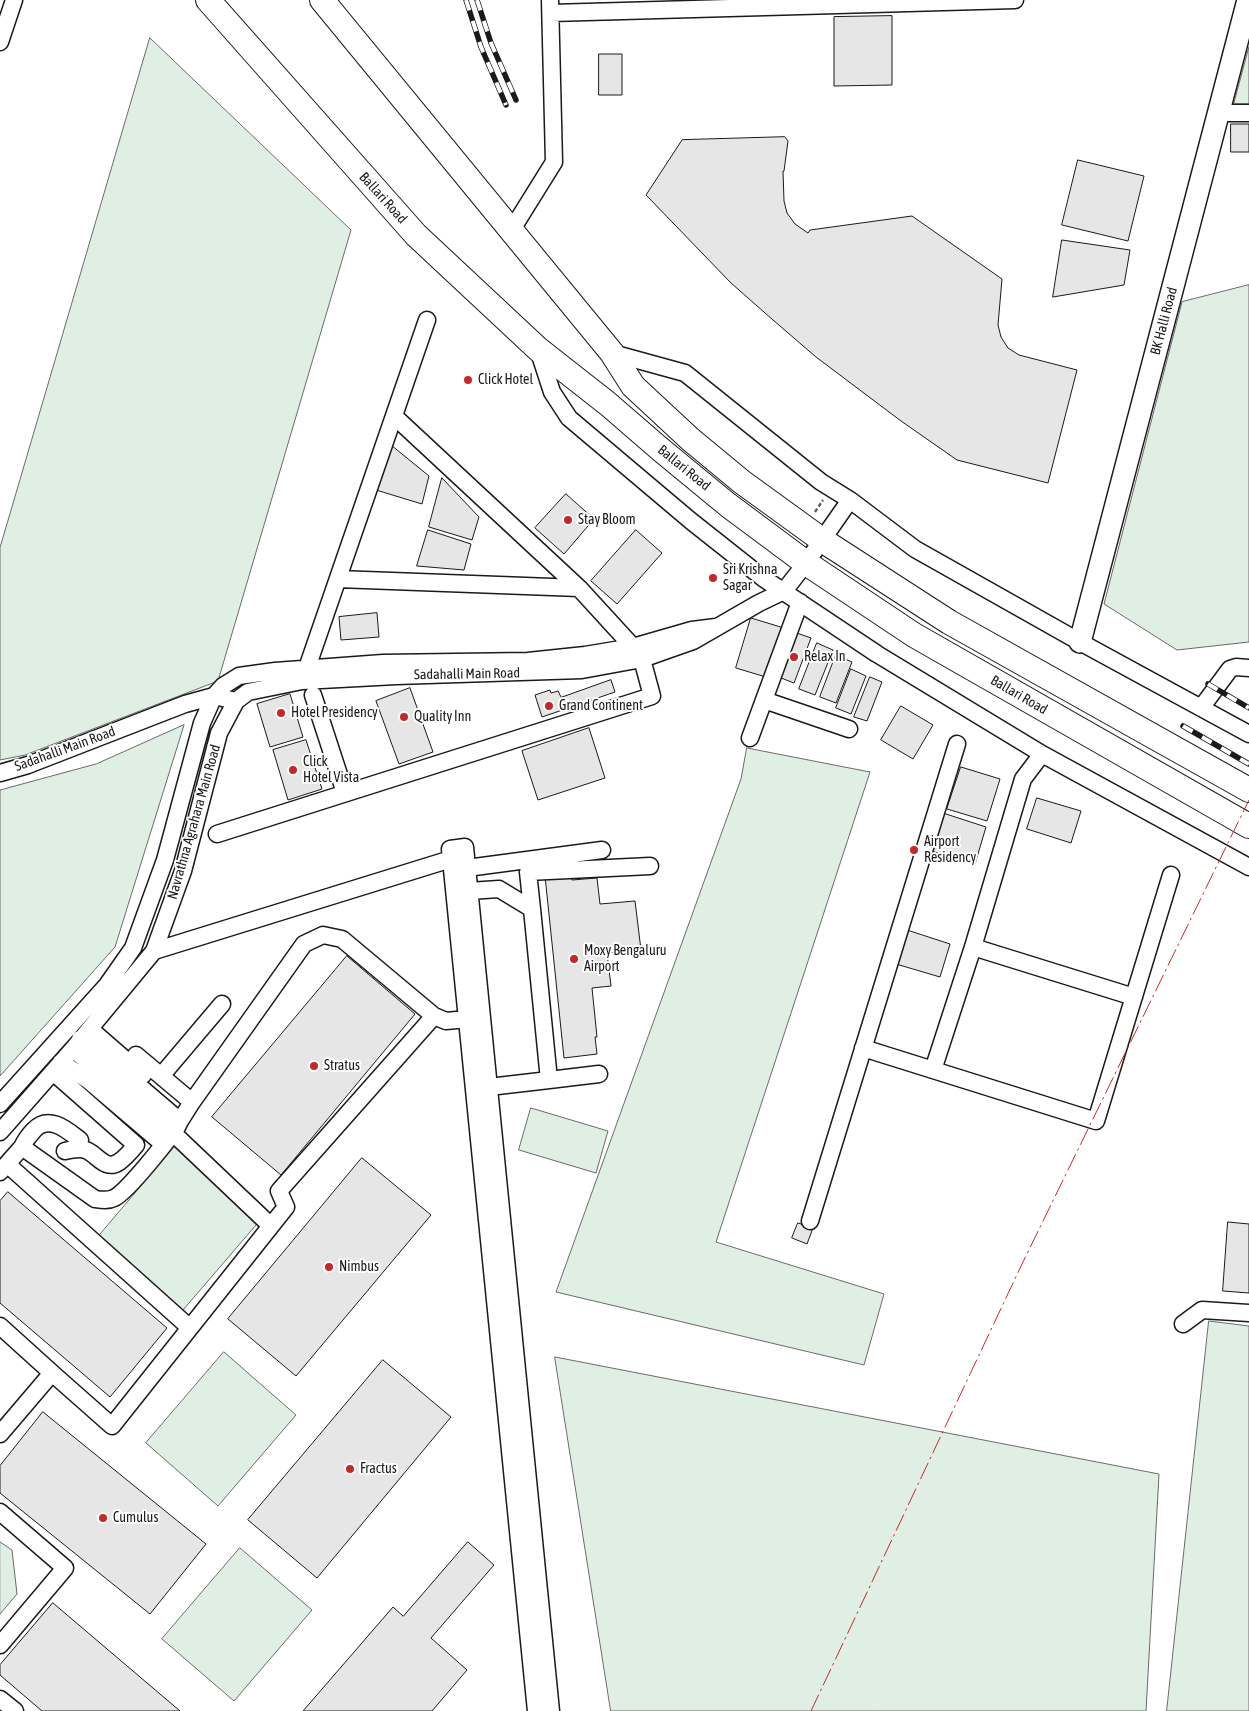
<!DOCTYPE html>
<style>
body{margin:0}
canvas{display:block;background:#fff}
</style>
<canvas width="1249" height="1711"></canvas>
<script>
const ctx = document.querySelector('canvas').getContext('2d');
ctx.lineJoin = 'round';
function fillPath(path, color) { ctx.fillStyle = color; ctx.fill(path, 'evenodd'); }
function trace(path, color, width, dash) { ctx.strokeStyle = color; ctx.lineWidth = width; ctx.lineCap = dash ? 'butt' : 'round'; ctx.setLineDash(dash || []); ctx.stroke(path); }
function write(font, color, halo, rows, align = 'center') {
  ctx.font = font + ' "Asap Condensed",sans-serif'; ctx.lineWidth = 4; ctx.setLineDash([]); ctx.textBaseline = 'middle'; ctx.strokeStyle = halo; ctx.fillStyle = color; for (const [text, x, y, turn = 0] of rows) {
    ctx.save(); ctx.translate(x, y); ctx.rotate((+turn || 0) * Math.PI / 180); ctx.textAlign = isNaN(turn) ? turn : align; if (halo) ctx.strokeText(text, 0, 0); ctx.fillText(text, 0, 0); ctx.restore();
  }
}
const green = new Path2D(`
 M150,38l201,192 -133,451 -193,74 -25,5v-212z
 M1249,47v57h-15z
 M1249,285v357l-72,8 -73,-46 78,-302z
 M184,725l-69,222 -115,129v-286l96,-26z
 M747,748l123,24 -154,470 168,52 -20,71 -308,-73 185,-513z
 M531,1108l77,23 -12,42 -77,-23z
 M177,1144l85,74 -79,92 -85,-73z
 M1209,1321l40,5v385h-82z
 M224,1352l72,63 -78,91 -72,-63z
 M555,1357l604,117 -13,237h-535z
 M0,1542l12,8 5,44 -17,20z
 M240,1548l72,62 -78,91 -72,-62z`);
fillPath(green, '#e0efe3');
trace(green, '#6a6a6a', 1);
const building = new Path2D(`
 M892,16v69l-58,1v-69z
 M599,54h23v41h-23z
 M1231,124h18v28h-18z
 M785,137l3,4 -4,30h-1l1,30 3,12 8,11 13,9 2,-3 102,-14 90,63 -4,46 3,12 7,11 11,7 58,15 -29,113 -91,-23 -56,-39 -85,-64 -43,-37 -42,-37 -85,-88 36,-55z
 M1078,160l66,16 -16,65 -66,-16z
 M1062,240l68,10 -6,35 -71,12z
 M391,445l38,31 -7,28 -46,-14z
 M442,478l37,39 -7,23 -43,-13z
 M566,494l28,25 -30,35 -29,-26z
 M428,530l43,14 -7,26 -47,-4z
 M636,530l26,23 -45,51 -26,-23z
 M377,613l2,24 -38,3 -2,-23z
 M751,618l33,10 -15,50 -33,-10z
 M794,632l17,6 -17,45 -18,-7z
 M817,643l16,7 -18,45 -16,-6z
 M836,655l16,7 -16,41 -16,-6z
 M851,669l15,7 -15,38 -15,-6z
 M870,677l12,5 -15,39 -13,-4z
 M611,680l4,12 -73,25 -7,-22 15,-5 1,3 7,-2 3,6z
 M410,688l23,64 -34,12 -23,-63z
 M290,694l13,43 -33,10 -13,-43z
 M901,706l32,19 -20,34 -32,-19z
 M589,728l16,50 -67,22 -16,-49z
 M306,740l16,49 -34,11 -15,-50z
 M961,767l39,12 -13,42 -40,-12z
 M1037,798l44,13 -10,32 -44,-14z
 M943,813l43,14 -11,37 -44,-13z
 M572,873v7l25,-2 3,26 35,-3 6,49 -34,3 4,33 -19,2 5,49h-2l2,17 -33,4 -19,-182z
 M907,930l43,14 -10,33 -44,-13z
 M347,956l68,58 -134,161 -69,-58z
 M362,1158l69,57 -135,161 -68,-57z
 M8,1192l159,136 -57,69 -110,-94v-102z
 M1228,1222l21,2v69l-26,-2z
 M798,1223l15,5 -6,16 -15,-6z
 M383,1360l68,57 -134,161 -69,-58z
 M43,1412l163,132 -56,70 -150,-121v-27z
 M468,1542l26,23 -63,73 36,32 -35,41h-129l90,-104 10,9z
 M53,1603l127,108h-138l-42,-36v-10z`);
fillPath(building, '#e6e6e6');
trace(building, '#1a1a1a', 1);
const minor = new Path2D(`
 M551,13l464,-13
 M0,42l14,-42
 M1219,113h30
 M511,231l43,-69 -4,-162
 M538,349l14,43 17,26 122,103 72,57 114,76 165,100 207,113
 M612,353l73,20 136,109 29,18 65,49 165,93 169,92
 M338,579l241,9
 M307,668l120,-348
 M313,695l32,98
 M764,700l85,29
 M1201,708l29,-39 6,-2 13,1
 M750,738l50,-136
 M0,773l28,-8 157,-61 29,-8 22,5 12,-9 54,-11 94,-5 186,-6 60,-11 51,-18 66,-38 25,-12 22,-28 44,-63
 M217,834l435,-138 -10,-37 -9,-12 -54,-59 -185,-172
 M467,868l135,-18
 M469,891l30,-2 33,20 17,171 -60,7
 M532,909l-4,-37 122,-6
 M973,947l161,50
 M154,951l297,-92
 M90,1029l53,46
 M863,1048l233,73 75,-246
 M73,1049l100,84 98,93
 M136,1055l56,47
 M61,1062l28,19 74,63
 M933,1070l40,-123 50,-168 19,-25
 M53,1072l83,73c-5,6 -11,13 -17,17 -13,9 -21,-6 -31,-11 -7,-4 -15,-2 -23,0
 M161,1076l61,-72
 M549,1080l50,-6
 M0,1104l107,-119 26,-37 32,-88 37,-137 12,-27 9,-10 16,-10 36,-5 108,-8 145,-2 57,-6 48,-8 59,-17 24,-3
 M180,1121l12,-19 112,-158 19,-9 19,4 92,77 12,5 21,-2
 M0,1132l73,-83 81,-98 29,-80 36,-138 17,-32
 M22,1147c3,-6 7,-12 12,-17 15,-16 33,0 46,10
 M7,1164l183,164
 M0,1172l22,-25 73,52c7,1 13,2 19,-1 13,-6 52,-56 62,-69l4,-8 -75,-64 -25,-18
 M810,1221l147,-477
 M1183,1324l19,-14 47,3
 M0,1326l52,47 -52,61
 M52,1373l60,53 174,-219 -7,-16 155,-175
 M0,1512l65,56 -65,77
 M0,1699l15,12
 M536,1711l-86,-862 15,-2 86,864`);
const major = new Path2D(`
 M1080,642l168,-642`);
const highway = new Path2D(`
 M208,0l208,235 122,114 70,55 52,45 68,56 78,58 108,72 335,191
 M322,0l290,353 21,33 57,53 52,43 80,58 127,82 300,168`);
trace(minor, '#1a1a1a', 19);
trace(major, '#1a1a1a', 24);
trace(highway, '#1a1a1a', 26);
trace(new Path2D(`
 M815,512l8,-12`), '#5f5f5f', 2.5, [4, 2.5]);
trace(minor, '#fff', 16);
trace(major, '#fff', 21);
trace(highway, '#fff', 24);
const rail = new Path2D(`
 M466,0l15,47 25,58
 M477,0l14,43 25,57
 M1208,684l41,24
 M1183,726l66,38`);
trace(rail, '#1a1a1a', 5.5);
trace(rail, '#fff', 4, [11]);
trace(new Path2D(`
 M811,1711l211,-447 227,-464`), '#c62828', 1, [18, 4, 2.5, 4]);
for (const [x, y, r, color] of [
 [468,380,5,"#c62828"],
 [568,520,5,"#c62828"],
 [713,578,5,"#c62828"],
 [794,657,5,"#c62828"],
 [549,706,5,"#c62828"],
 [281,713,5,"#c62828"],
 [404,717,5,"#c62828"],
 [293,770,5,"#c62828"],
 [914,850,5,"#c62828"],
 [574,959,5,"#c62828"],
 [314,1066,5,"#c62828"],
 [329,1267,5,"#c62828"],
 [350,1469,5,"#c62828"],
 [103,1518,5,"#c62828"]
]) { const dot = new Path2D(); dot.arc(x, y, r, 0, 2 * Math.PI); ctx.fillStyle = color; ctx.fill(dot); trace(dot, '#fff', 2); }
write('14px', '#1a1a1a', '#fff', [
 ["Ballari Road",383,198,48],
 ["BK Halli Road",1164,321,-75],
 ["Ballari Road",684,468,39],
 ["Sadahalli Main Road",467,674,-1],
 ["Ballari Road",1019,695,30],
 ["Sadahalli Main Road",65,749,-20],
 ["Navrathna Agrahara Main Road",194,822,-74]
]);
write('14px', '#1a1a1a', '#fff', [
 ["Click Hotel",478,380],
 ["Stay Bloom",578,520],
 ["Sri Krishna",723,570],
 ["Sagar",723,586],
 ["Relax In",804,657],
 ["Grand Continent",559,706],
 ["Hotel Presidency",291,713],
 ["Quality Inn",414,717],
 ["Click",303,762],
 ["Hotel Vista",303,778],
 ["Airport",924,842],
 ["Residency",924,858],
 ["Moxy Bengaluru",584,951],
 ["Airport",584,967],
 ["Stratus",324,1066],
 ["Nimbus",339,1267],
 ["Fractus",360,1469],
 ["Cumulus",113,1518]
], 'left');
</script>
